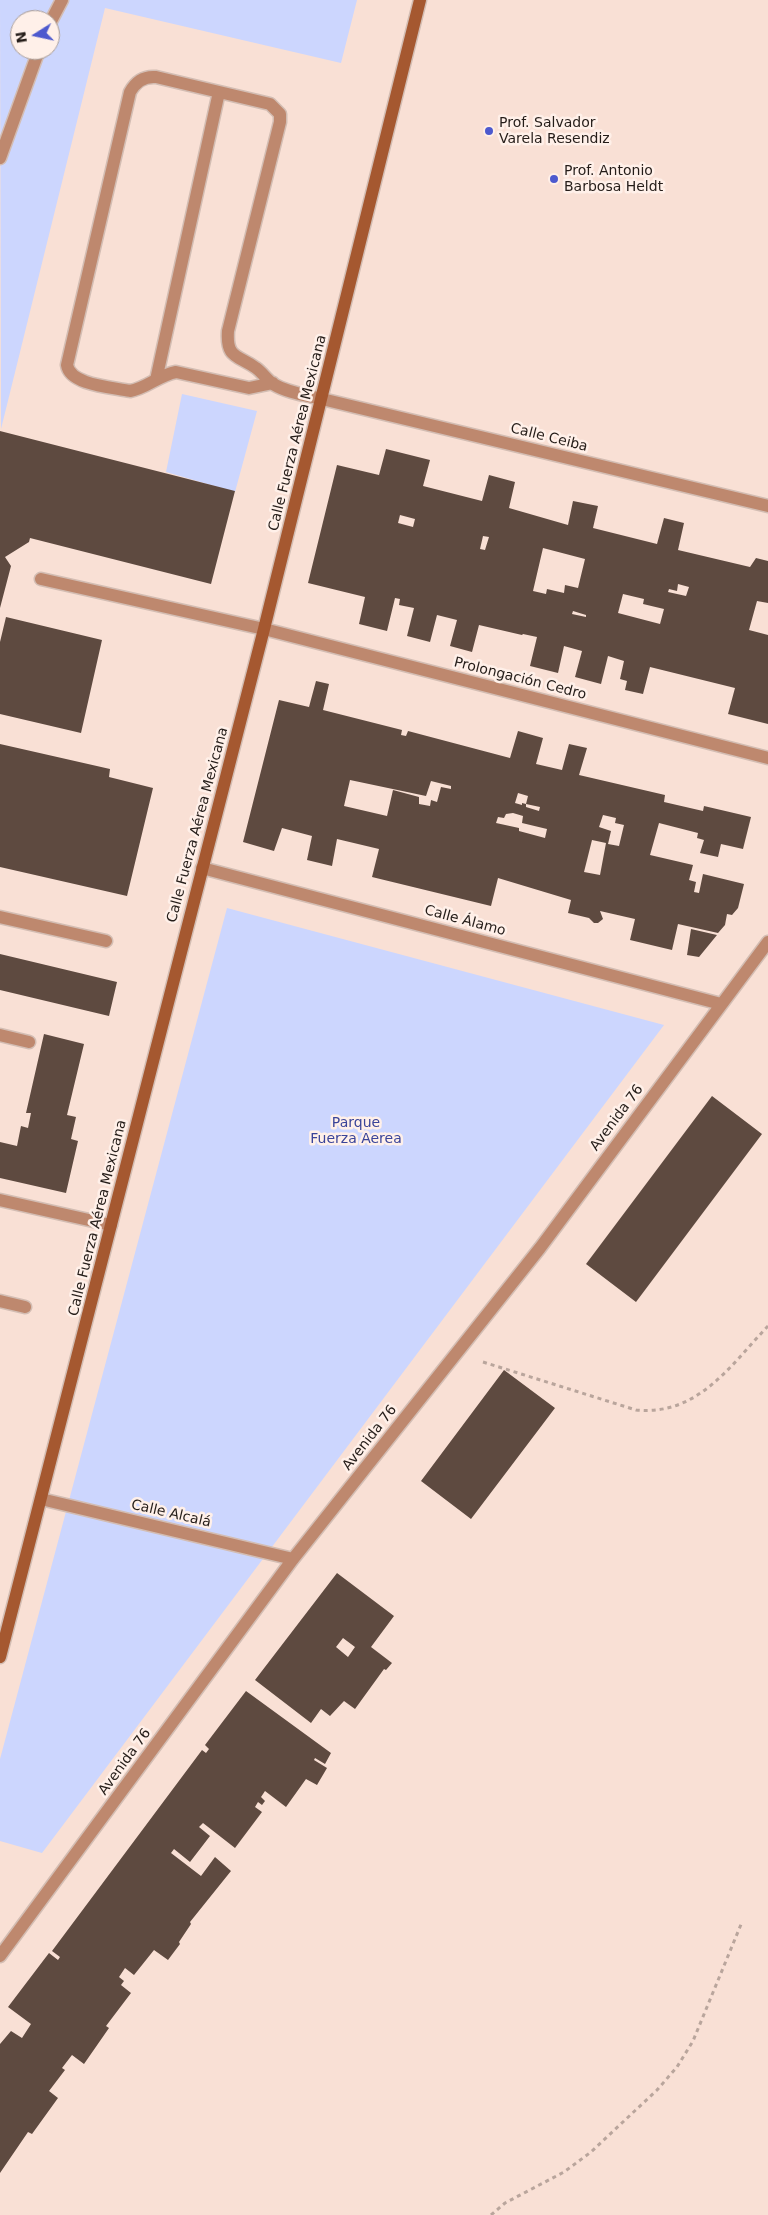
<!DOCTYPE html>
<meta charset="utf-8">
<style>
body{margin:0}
#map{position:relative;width:768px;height:2215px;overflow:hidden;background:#f9e0d5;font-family:"DejaVu Sans",sans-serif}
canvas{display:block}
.north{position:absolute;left:10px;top:10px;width:50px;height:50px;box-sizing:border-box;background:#fff0e9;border:1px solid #a89c96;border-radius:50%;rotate:260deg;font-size:14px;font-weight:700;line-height:20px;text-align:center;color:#251d19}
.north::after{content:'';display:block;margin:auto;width:18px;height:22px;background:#4d59ce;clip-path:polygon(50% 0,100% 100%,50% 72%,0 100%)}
</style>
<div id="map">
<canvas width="768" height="2215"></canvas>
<div class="north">N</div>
</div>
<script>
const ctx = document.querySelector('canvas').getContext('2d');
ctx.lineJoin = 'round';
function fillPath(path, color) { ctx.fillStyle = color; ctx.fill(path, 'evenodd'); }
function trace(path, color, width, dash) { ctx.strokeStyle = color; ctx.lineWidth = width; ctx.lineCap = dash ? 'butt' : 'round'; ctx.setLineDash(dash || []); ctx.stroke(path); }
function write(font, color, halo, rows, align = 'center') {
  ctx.font = font + ' "DejaVu Sans",sans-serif'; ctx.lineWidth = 5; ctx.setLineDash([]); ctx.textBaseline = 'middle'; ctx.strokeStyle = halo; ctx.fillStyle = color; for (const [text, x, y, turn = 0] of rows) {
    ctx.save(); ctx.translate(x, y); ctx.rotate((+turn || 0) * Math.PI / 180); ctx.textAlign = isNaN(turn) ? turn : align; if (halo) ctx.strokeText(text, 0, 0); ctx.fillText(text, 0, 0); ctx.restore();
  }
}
fillPath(new Path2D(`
 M0,0h357l-16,63 -236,-55 -104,421zM20,20h30v30h-30z
 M182,394l75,17 -22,81 -69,-20z
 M227,908l437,117 -622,828 -42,-12v-82z`), '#ccd6fe');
fillPath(new Path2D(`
 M0,431l235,60 -24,93 -181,-46 -1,4 -24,15 6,9 -11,42z
 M386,449l44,11 -7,26 59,15 7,-26 26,7 -6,26 59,17 5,-24 25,5 -5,22 64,16 7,-26 20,5 -6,27 72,17 6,-9 12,3v42l-11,-2 -8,29 19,5v89l-40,-10 7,-26 -85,-21 -7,27 -18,-4 2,-9 -7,-2 4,-18 -16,-5 -7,28 -26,-7 7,-26 -18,-5 -6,27 -28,-7 7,-29 -14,-3 -1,1 -43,-10 -7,27 -22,-6 7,-26 -20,-5 -7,27 -23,-6 7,-28 -15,-3 1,-6 -5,-1 -8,33 -28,-7 6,-27 -57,-14 29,-118 42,10zM400,515l15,4 -2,8 -15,-4zM483,536l6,1 -4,13 -5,-1zM543,548l42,11 -7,29 -13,-3 -1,8 -17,-4 -1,5 -13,-3zM678,584l11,3 -3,9 -18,-4 1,-3 8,2zM623,594l21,5 -1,5 21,5 -4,15 -42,-11zM573,611l13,4v2l-14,-3z
 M6,617l96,23 -21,93 -81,-19v-72z
 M316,681l13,3 -6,26 79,20 -1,5 5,1 2,-5 102,27 8,-27 25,7 -7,26 26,6 7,-26 18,4 -8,27 86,20 -1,7 39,9 1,-5 47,11 -8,32 -22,-5 -3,13 -18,-4 4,-13 -7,-2 1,-5 -39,-10 -9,32 43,10 -4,15 7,2 -2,10 5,1 4,-19 41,10 -6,24 -6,7 -5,-1 -2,11 -7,8 -40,-9 -6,26 -42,-10 5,-21 -35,-8 3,8 -5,4h-4l-5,-5 -21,-5 3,-13 -73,-22 -7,28 -119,-29 7,-28 -42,-10 -5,27 -25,-6 5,-24 -30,-8 -8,23 -31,-9 36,-142 30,7zM350,780l76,16 5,-15 20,5v3l-10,-2 -4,15 -6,-2 -1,6 -11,-2v-7l-26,-7 -6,26 -43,-10zM518,793l10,3 -2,8 14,3 -1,4 -13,-4v-3l-4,-1v2l-7,-2zM513,813l10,3 -1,7 25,6 -2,9 -26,-7v-3l-23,-5 2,-6 6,1 2,-4zM603,815l13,3 -1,5 9,2 -5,21 -11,-2 3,-13 -12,-4zM592,840l14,3 -6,32 -16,-3z
 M0,744l110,25 -1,8 44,11 -26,108 -127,-29z
 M691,929l26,6 -18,22 -12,-2z
 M0,954l117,28 -8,34 -109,-26z
 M44,1034l40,10 -17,71 9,2 -5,22 7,2 -12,52 -66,-15v-36l17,4 4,-20 7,2 3,-15h-5z
 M712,1096l50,38 -126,168 -50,-38z
 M504,1370l51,38 -84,111 -50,-38z
 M337,1573l57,43 -23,31 21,16 -6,7 -2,-1 -29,40 -11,-8 -14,15 -9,-7 -10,14 -56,-43zM343,1638l12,9 -7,10 -12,-10z
 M246,1691l85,62 -6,11 -10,-6 -1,2 13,8 -10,17 -11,-6 -20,28 -21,-16 -4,6 4,4 -3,4 -4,-3 -3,5 7,5 -27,36 -32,-25 -4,4 11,9 -20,26 -16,-13 -3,4 30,23 14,-19 16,14 -41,51 1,2 -12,18 1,2 -12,16 -14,-10 -20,25 -9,-7 -6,9 5,4 -3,4 10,8 -25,33 3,2 -25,36 -12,-9 -10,13 3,2 -16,21 9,7 -26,36 -4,-2 -28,41v-129l11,-13 11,7 9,-14 -23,-17 41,-54 9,7 2,-3 -8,-6 150,-201 4,3 3,-4 -4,-4z`), '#5e4a40');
const lane = new Path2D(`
 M50,23l12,-23
 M0,158l39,-108
 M156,380l63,-288
 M273,383l-24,5 -73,-16c-17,3 -29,16 -46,19 -19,-4 -60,-6 -63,-26l63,-273c6,-11 14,-16 26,-15l114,27 10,10v8l-52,209c-2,28 10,24 28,37 6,4 11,12 17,16 15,9 33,11 49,15
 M41,579l223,50
 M0,917l106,24
 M0,1035l29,7
 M0,1200l111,25
 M0,1301l25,6`);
const street = new Path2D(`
 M322,399l446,107
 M264,629l504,129
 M202,868l519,136
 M41,1499l252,60
 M0,1956l293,-397 247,-311 228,-306`);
const secondary = new Path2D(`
 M0,1657l264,-1028 156,-629`);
trace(lane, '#d3bdb3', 15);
trace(street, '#d3bdb3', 15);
trace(secondary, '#d3bdb3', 15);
trace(new Path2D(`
 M483,1362l153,48c62,6 94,-44 132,-84
 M491,2215l14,-12 59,-31 27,-20 66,-62 20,-23 16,-26 49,-119`), '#b9a59c', 3, [4, 4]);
trace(lane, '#be886e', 12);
trace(street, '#be886e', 12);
trace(secondary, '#a55830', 12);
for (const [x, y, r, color] of [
 [489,131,5,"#4d59ce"],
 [554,179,5,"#4d59ce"]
]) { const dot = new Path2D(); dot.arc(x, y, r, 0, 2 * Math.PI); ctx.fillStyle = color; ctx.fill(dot); trace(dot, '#fff0e9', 2); }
write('14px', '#251d19', '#fff0e9', [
 ["Prof. Salvador",499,123],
 ["Varela Resendiz",499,139],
 ["Prof. Antonio",564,171],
 ["Barbosa Heldt",564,187]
], 'left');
write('14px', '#251d19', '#fff0e9', [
 ["Calle Fuerza Aérea Mexicana",298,433,-76],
 ["Calle Ceiba",549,438,14],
 ["Prolongación Cedro",520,679,14],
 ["Calle Fuerza Aérea Mexicana",198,825,-75],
 ["Calle Álamo",465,921,15],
 ["Avenida 76",617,1118,-53],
 ["Calle Fuerza Aérea Mexicana",98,1218,-76],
 ["Avenida 76",370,1438,-52],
 ["Calle Alcalá",171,1514,13],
 ["Avenida 76",125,1762,-54]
]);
write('14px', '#3a4499', '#fff0e9', [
 ["Parque",356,1123],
 ["Fuerza Aerea",356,1139]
]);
</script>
